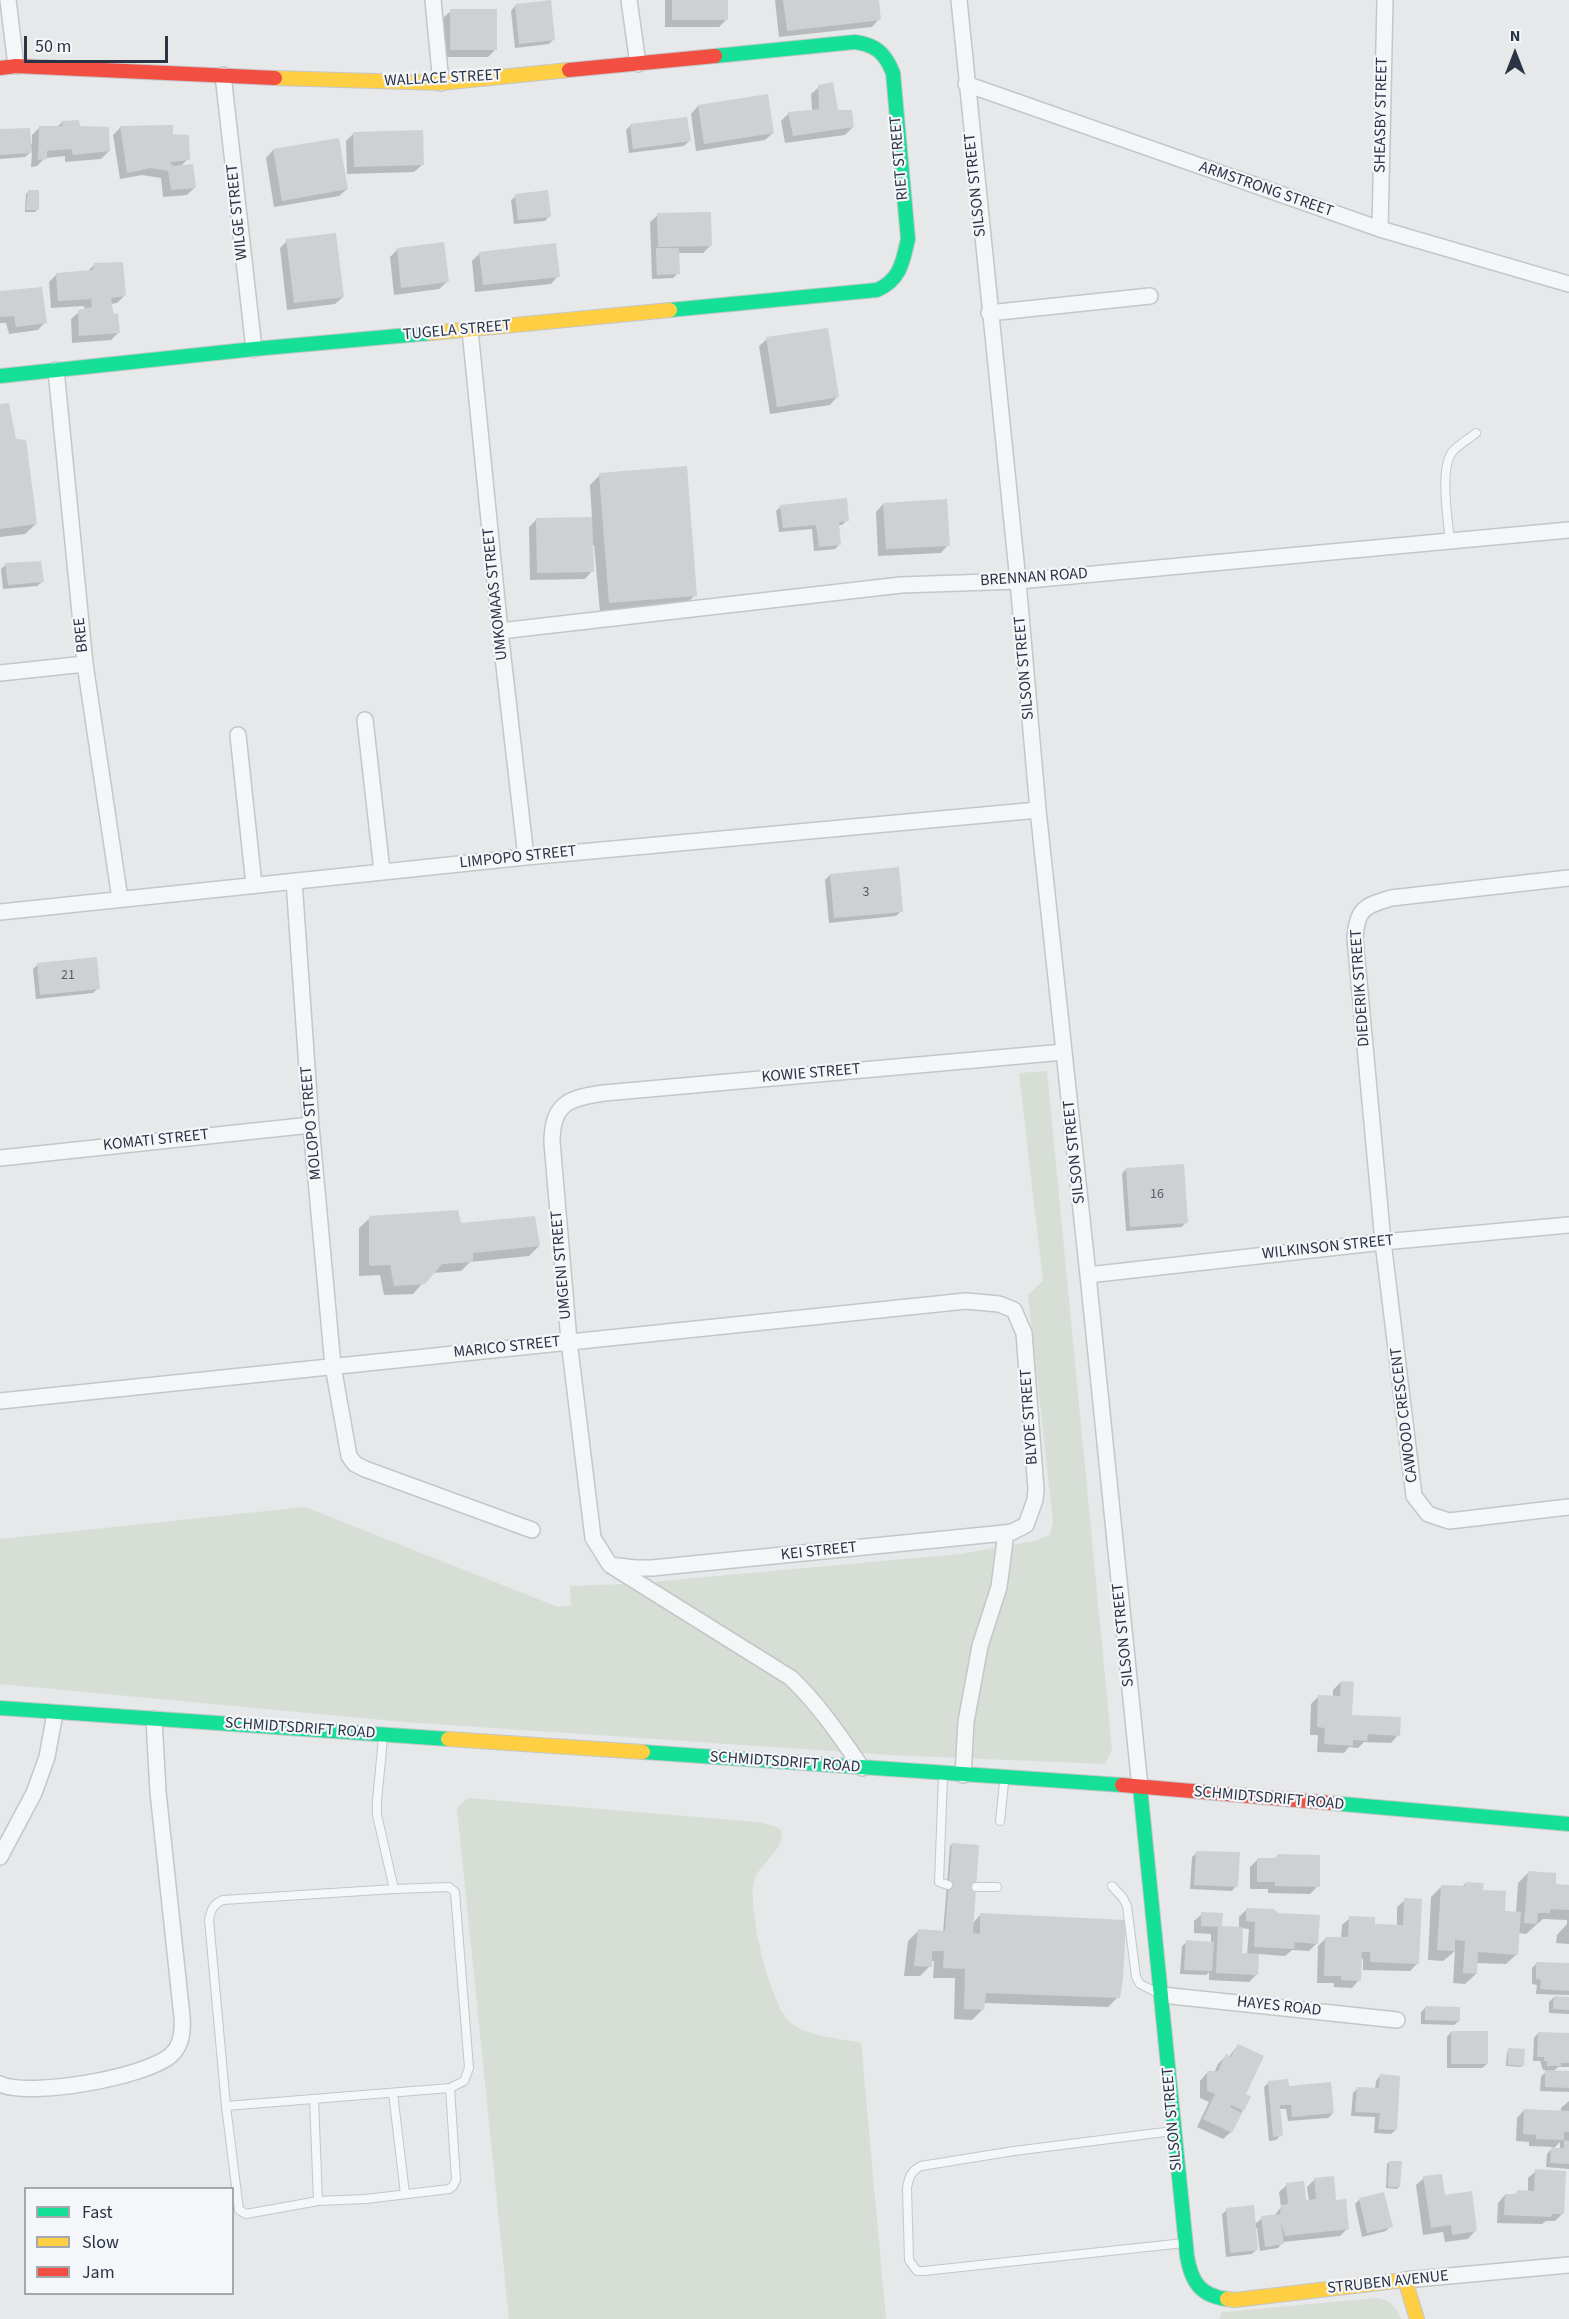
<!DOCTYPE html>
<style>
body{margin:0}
#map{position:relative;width:1569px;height:2319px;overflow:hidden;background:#e6e8ea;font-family:"Source Sans 3",sans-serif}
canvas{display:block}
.legend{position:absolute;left:24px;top:2187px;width:210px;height:108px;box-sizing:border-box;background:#f4f6f9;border:2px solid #a4a8b1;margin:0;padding:8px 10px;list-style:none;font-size:18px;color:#2b3445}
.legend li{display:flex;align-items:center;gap:12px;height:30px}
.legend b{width:30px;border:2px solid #a4a8b1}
.north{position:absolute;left:1485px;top:24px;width:60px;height:60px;-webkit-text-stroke:4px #f4f6f9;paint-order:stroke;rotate:0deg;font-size:16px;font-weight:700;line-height:24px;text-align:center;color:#2b3445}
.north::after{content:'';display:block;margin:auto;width:21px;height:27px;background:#2b3445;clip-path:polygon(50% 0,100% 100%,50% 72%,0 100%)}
.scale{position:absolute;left:24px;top:36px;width:144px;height:27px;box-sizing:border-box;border:3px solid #2b3445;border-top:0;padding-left:8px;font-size:18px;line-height:21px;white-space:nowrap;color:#2b3445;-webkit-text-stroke:4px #f4f6f9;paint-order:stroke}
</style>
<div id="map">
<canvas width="1569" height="2319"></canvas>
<ul class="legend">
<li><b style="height:8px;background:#16e098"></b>Fast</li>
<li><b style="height:8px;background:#ffcf43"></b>Slow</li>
<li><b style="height:8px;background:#f24e42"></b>Jam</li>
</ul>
<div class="north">N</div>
<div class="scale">50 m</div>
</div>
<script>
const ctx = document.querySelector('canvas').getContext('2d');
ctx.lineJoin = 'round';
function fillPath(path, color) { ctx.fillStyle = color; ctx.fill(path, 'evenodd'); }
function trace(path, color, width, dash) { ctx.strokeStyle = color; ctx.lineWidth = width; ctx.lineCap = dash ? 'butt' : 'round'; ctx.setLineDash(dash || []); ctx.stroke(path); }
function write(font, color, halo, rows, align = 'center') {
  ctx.font = font + ' "Source Sans 3",sans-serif'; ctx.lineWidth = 4.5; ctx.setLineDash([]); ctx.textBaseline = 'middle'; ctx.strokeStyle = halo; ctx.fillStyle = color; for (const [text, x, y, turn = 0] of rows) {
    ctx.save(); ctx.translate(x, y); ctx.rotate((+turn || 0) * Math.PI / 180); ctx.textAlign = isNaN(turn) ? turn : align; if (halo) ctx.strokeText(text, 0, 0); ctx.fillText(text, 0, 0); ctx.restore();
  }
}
fillPath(new Path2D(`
 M1047,1071l65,678 -7,15 -214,-9 -486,-33 -405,-38v-145l305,-32 253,100 13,-2 -1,-19 59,-2 331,-30 75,-13 15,-6 3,-13 -25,-227 15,-14 -24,-208z
 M468,1798l289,24 17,4 7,4c5,20 -22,33 -27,51 -7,27 16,123 36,141 17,15 49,16 71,21l25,276h-377l-52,-511z
 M1376,2298c14,1 20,9 25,21h-181l1,-6 3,-1z`), '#d6ded6');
fillPath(new Path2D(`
 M665,0h62v19l-8,8h-54z
 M775,0h102l2,19 -7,8 -93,10z
 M515,6l39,33 -5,5 -34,4 -4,-37z
 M451,11l44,39 -7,7h-45v-39z
 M819,87l18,25 16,15 -8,8 -60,8 -4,-22 8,-8 23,-2 -1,-17z
 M698,106l75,27 -8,7 -69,11 -5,-37z
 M62,122l17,6 30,23 -8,8 -36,3v-6l-20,2 -8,8 -6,1 1,-16 -7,6 -25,2v-28l32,13v-9l8,-8h17z
 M631,125l58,16 -5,5 -55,7 -3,-23z
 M121,127l51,9 16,23 -8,8 14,21 -7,7 -24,2 -2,-19 -19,-3 -22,4 -7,-44z
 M354,133l68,32 -8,7 -67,2 -1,-33z
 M273,150l74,39 -8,7 -65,11 -8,-49z
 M29,191l8,19 -2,2h-10l1,-18z
 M516,196l33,20 -4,5 -31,3 -3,-24z
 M658,215l53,30 -8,8h-25v20l-5,5 -21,1 -2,-57z
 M287,241l56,56 -8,7 -48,6 -7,-62z
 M398,249l49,33 -8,7 -45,6 -4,-38z
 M480,253l78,23 -7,8 -76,8 -3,-31z
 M95,264l29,32 -7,7 -6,1 7,29 -7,7 -39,3 -1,-24 8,-7 6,-2 -1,-4 -33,2 -2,-26 7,-7 31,-3z
 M0,292l45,30 -7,8 -29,4 -3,-11h-6z
 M767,339l70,58 -7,8 -60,9 -11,-68z
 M0,406l36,118 -11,10 -25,3z
 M600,475l95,120 -10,11 -85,6 -6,-67 -2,1v25l-7,8 -55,1 -1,-53 7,-7 56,-2 -2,-33z
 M883,504l65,41 -7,8 -63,3 -2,-44z
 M781,506l66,14 -5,5h-4l2,19 -5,5 -21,2 -2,-22 -33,3 -3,-21z
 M6,564l36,18 -5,4 -34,3 -2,-20z
 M830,875l71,36 -5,5 -67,7 -4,-43z
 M38,964l60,24 -5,5 -57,6 -3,-30z
 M1126,1169l60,53 -4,5 -56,4 -4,-57z
 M370,1218l90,7 79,21 -10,10 -59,6 -9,9 -29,2 -19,21 -29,1 -4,-20 -21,1v-48z
 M1341,1682l10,34 47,19 -7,8 -27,-1 -6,6 -9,-1 -5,6 -27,-1 1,-17h-8l1,-31 8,-8 14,1v-7z
 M952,1844l20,80 9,-10 137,83 -10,10 -125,-4 -1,7 -10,10 -18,-1 1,-41h-22l1,-17h-4v5l-10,10h-16l4,-35 10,-10 25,2 7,-87z
 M1197,1852l39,34 -4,5 -42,-2 2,-32z
 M1278,1856l40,30 -8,8 -42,-1v-4h-18v-22l8,-8h16z
 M1528,1873l26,13h15v58l-13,-1 1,-8 10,-11v-4l-24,-1 -17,15 -8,-1 -1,21 -11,10 -30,-1v11l-11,10 -12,-1 2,-32 -12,10 -15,-1 3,-63 11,-11 19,1 4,-3 17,7 22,21 12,1 2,-30z
 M1405,1900l13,63 -8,8 -47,-1v-11h-3l-1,21 -7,8 -18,-1v-4h-17l1,-37 8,-8 15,1 1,-14 8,-7 23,8 24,1v-20z
 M1247,1909l70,34 -8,8 -17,-1 -7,6 -27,-2 -1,20 -8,8 -40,-2v-8l-3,3 -26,-1 2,-28 5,-4 24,1v-9l-17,-1v-12l8,-7 18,14 19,1v-12zM1241,1928l8,1 -2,26h-7z
 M1537,1963l32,1v31l-33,-1 1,-9 -5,-1v-16z
 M1554,1997l15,1v16l-20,-1v-11z
 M1426,2007l33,14 -5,4 -33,-1v-12z
 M1451,2032l36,32 -5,4h-35v-31z
 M1538,2033l31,1v33h-11l-5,5 16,1v19l-29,-1 1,-14 6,-7h-4l-3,-9h-7l1,-23z
 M1238,2045l6,49 -1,16 -12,22 -8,7 -26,-12 12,-25 -9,-4v-17l7,-8h7l4,-9 8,-8 2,2z
 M1509,2050l14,15 -2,2 -15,-1 1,-14z
 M1380,2076l16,54 -5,4 -17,-1 1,-16 -24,-1 2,-23 5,-5 17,1 1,-8z
 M1269,2082l18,6 46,25 -5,5 -40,3 -2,-12h-7l2,26 -5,5 -7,1 -5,-54z
 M1569,2101v68l-23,-2 1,-13 6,-7 -24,-1v-4l-13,-1 1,-23 7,-8 37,2v-4zM1560,2142v8l-7,-1z
 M1389,2162l10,25 -2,2 -11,-1 1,-24z
 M1536,2171l27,42 -8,8h-9l-4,3 -45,-1 1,-20 7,-8 23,-3v-14z
 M1424,2178l51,53 -7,8 -23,3 -2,-10 -20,3 -7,-50z
 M1315,2179l20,23 13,26 -8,8 -57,6 -5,6 -18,3 -3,-23 -2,1 2,20 -5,5 -26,3 -4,-43 5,-4 27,15 8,-7 12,-2 7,-9 -2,-15 8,-7 18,16h4l-2,-14z
 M1359,2200l32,26 -5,5 -24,6 -7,-33z`), '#0003');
fillPath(new Path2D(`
 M551,0l4,40 -36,4 -4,-40z
 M672,0h56v20h-56z
 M783,0h96l2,20 -94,11z
 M450,9h47v41h-47z
 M833,82l5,28h14l2,17 -61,9 -5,-24 31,-3 -1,-24z
 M768,94l6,39 -70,11 -6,-39z
 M687,117l4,24 -58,8 -3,-25z
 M79,120l1,6 29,1 1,24 -37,4 -1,-6 -25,2v8l-9,1 1,-34h24l-2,-5z
 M173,125v9l16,1 1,25 -20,2 3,4 20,-2 3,24 -25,2 -3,-19 -17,-3 -24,5 -7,-47z
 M30,128l2,25 -32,2v-26z
 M423,130l1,35 -70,2 -1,-35z
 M339,138l9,51 -66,12 -9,-52z
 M28,190h11v20h-13z
 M548,190l3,27 -33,3 -3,-26z
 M711,212l1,34 -54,1 -1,-34z
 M336,233l8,64 -50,6 -8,-64z
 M444,242l5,40 -48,6 -4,-40z
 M556,243l4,34 -77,8 -4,-33z
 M656,248h23l1,26 -23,1z
 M123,262l3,34 -15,2 2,15 5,1 2,19 -41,3 -1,-26 14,-3 -1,-8 -33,2 -2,-28 37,-3 1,-7z
 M42,287l5,36 -31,4 -2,-11 -14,1v-26z
 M828,328l11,69 -62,10 -11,-70z
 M9,403l7,36 10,1 11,84 -37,5v-125z
 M687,466l10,130 -88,7 -10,-130z
 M847,498l2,23 -10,1 2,23 -22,2 -3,-22 -33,3 -3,-23z
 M947,499l3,47 -64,3 -3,-46z
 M592,517l2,55 -57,1 -1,-55z
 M41,561l3,21 -36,3 -3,-22z
 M899,867l4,45 -69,6 -4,-44z
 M97,957l3,32 -60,6 -3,-32z
 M1184,1164l4,59 -58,4 -4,-59z
 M458,1210l3,13 74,-7 5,30 -67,7v9l-31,2 -17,20 -31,2 -4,-21 -21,1v-50z
 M1341,1681l13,1 -2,33 49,2 -1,19 -32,-2 -1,7 -14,-1v6l-29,-2 1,-16 -8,-1 1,-32 22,1z
 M952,1843l27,2 -6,88 7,1v-21l146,7 -3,59 -3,19 -134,-5 -2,17 -20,-1 1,-40 -22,-1 1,-17h-12v16l-18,-1 4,-37 27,2z
 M1196,1851l44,1 -2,35 -44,-2z
 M1277,1854l43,1v32l-45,-1v-4h-18v-24h20z
 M1528,1871l28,2v11l13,1v25l-19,-1v4h-12l-1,11 -13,-1z
 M1465,1882l19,1 -1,7 23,1 -1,20 16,1 -3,43 -40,-3 -1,22 -14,-1 2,-32 -10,-1v11l-18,-1 4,-65 24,1z
 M1404,1898l18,1 -3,65 -49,-2v-10h-8l-1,29 -20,-1v-4h-17l1,-39h23l1,-21 26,1v7l28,1z
 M1246,1908l28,1 4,4 42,2 -2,29 -23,-2 -1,7 -40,-2 1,-25 -9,-1z
 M1201,1912l22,1 -1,13 21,1 -1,26 17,1 -1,21 -42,-2 2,-46 -17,-1z
 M1186,1940l28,2 -2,29 -28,-1z
 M1536,1962l33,1v28l-29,-2 1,-9 -5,-1z
 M1554,1996l15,1v13l-16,-1z
 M1425,2006l35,1v14l-35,-1z
 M1451,2031h37v33h-37z
 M1538,2032l31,1v30h-8v3h-14v-5h-3v-4h-7z
 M1238,2044l26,12 -18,38 5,2 -7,15 -13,-6 -1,2 12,6 -10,20 -29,-14 12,-25 -8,-3v-20h11l8,-17 5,3z
 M1508,2048l17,1 -1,17 -16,-1z
 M1545,2070l24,1v17l-24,-1z
 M1380,2074l20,2 -3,54 -19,-1 2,-16 -25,-1 2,-25 22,1z
 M1288,2079l1,7 42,-4 3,31 -42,4 -1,-12h-11l3,31 -10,1 -5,-56z
 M1524,2109l45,2v21h-5v8l-28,-1v-4l-13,-1z
 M1564,2140l5,1v23l-19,-1 1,-15h13z
 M1389,2161h13l-2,26h-12z
 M1535,2169l31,2 -2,43h-12l-1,3 -47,-2 1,-21h12v-4l17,1z
 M1442,2174l3,21 27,-4 5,40 -25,4 -1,-10 -20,3 -8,-52z
 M1334,2176l2,24 10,-1 3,30 -64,7 -4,-14 3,22 -19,3 -4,-31 19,-2 1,-9 7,-1 -2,-21 18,-2 2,19 10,-1 -2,-21z
 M1384,2192l9,35 -26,6 -8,-35z
 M1254,2205l4,45 -28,3 -4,-45z`), '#ced0d3');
const lane = new Path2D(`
 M1450,541c-2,-21 -11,-74 3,-90 6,-7 16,-12 23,-18
 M383,1738l-6,63v14l17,74 -171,11c-10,4 -12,10 -14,20l17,186 13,104 7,4 72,-13 48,-2 83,-10 4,-3 3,-6 -6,-92
 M943,1777l-4,105 9,3
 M1000,1821l4,-38
 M1112,1886l11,12 4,8 9,71 4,7 18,9
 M976,1887h21
 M393,2093l12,101
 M314,2099l4,102
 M226,2106l224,-18 14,-7 5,-13 -14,-176 -6,-5 -55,2
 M1173,2131l-159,20 -93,15c-10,5 -12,11 -14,22l2,72 8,11h7l260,-28`);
const street = new Path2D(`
 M8,0l8,66
 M433,0l8,83
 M629,0l9,64
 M959,0l59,581 20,229 50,465 52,512
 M223,75l31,274
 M966,84l414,145 189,55
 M1380,229l5,-229
 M989,313l161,-17
 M470,330l30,301 26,226
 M56,370l29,294 35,235
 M500,631l401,-46 117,-4 551,-51
 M0,673l85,-9
 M365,720l17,151
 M238,735l16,150
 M1569,878l-178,20c-26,8 -34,10 -36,40l28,304 31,254 14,18 21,7 120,-14
 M294,881l17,244 22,241 16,90 6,8 10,5 167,61
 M0,912l526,-55 512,-47
 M0,1158l311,-33
 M1088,1275l295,-33 186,-17
 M0,1401l966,-100 33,3 15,6 10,23 12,156 -1,11 -9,25 -14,7 -17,2 -343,34h-17l-25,-3
 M862,1768c-22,-32 -43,-63 -71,-90l-181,-113 -17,-27 -24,-197 -17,-199c0,-39 17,-44 52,-49l460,-41
 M963,1775l3,-53 14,-76 19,-59 7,-54
 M0,1857l34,-64 13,-36 8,-44
 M1162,1995l235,25
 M0,2084c29,14 147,-7 171,-29 11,-9 12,-24 11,-38l-24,-225 -4,-73
 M1405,2280l164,-15`);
const fast = new Path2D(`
 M670,310l207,-20c23,-10 26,-28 31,-51l-15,-166c-8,-20 -17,-28 -38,-31l-140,14
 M0,376l254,-27 177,-16
 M0,1708l448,31
 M643,1752l479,33
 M1140,1787l47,469c4,25 13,40 40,43
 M1331,1803l238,21`);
const slow = new Path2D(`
 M275,78l166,5 128,-13
 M431,333l239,-23
 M448,1739l195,13
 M1227,2299l8,1 170,-20 12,39`);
const jam = new Path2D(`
 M0,68l16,-2 259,12
 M569,70l146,-14
 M1122,1785l209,18`);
trace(lane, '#c4c6c8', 10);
trace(street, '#c4c6c8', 18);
trace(fast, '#c4c6c8', 16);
trace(slow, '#c4c6c8', 16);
trace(jam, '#c4c6c8', 16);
trace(lane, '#f5f6f7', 8);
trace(street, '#f5f6f7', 15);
trace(fast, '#16e098', 14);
trace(slow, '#ffcf43', 14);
trace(jam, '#f24e42', 14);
write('14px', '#545c69', null, [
 ["3",866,893],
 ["21",68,976],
 ["16",1157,1195]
]);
write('16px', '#2b3445', '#f4f6f9', [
 ["WALLACE STREET",443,79,-3],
 ["SHEASBY STREET",1382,115,-89],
 ["RIET STREET",900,158,-95],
 ["SILSON STREET",976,185,-96],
 ["ARMSTRONG STREET",1266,190,19],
 ["WILGE STREET",238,212,-96],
 ["TUGELA STREET",457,331,-5],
 ["BRENNAN ROAD",1034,578,-4],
 ["UMKOMAAS STREET",496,594,-96],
 ["BREE",82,635,-96],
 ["SILSON STREET",1025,668,-95],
 ["LIMPOPO STREET",518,858,-6],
 ["DIEDERIK STREET",1361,988,-94],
 ["KOWIE STREET",811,1074,-5],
 ["MOLOPO STREET",312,1123,-95],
 ["KOMATI STREET",156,1141,-6],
 ["SILSON STREET",1075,1152,-96],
 ["WILKINSON STREET",1328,1248,-6],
 ["UMGENI STREET",562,1265,-95],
 ["MARICO STREET",507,1348,-6],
 ["CAWOOD CRESCENT",1405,1415,-97],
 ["BLYDE STREET",1030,1417,-94],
 ["KEI STREET",819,1552,-6],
 ["SILSON STREET",1124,1635,-96],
 ["SCHMIDTSDRIFT ROAD",300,1729,4],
 ["SCHMIDTSDRIFT ROAD",785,1763,4],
 ["SCHMIDTSDRIFT ROAD",1269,1799,5],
 ["HAYES ROAD",1279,2007,6],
 ["SILSON STREET",1173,2119,-95],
 ["STRUBEN AVENUE",1388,2283,-6]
]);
</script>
